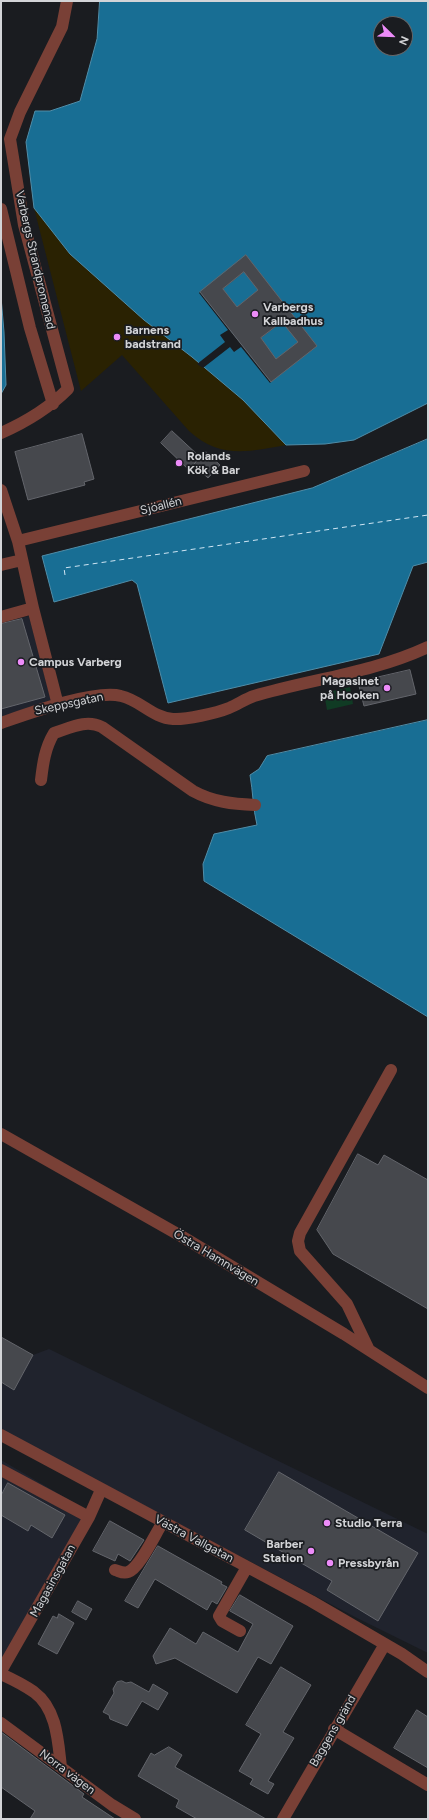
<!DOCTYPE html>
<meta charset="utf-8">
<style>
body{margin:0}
#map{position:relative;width:429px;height:1820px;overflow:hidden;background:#1a1c20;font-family:Figtree,sans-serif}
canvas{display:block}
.frame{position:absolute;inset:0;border:2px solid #d3d4d7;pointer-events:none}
.north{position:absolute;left:373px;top:16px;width:40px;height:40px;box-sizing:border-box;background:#1a1c20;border:1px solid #646669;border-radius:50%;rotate:113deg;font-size:11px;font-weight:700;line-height:16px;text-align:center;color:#d3d4d7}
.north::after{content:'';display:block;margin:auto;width:14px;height:18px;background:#ed8cf9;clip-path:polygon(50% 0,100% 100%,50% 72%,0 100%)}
</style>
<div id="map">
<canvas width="429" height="1820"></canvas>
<div class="frame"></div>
<div class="north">N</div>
</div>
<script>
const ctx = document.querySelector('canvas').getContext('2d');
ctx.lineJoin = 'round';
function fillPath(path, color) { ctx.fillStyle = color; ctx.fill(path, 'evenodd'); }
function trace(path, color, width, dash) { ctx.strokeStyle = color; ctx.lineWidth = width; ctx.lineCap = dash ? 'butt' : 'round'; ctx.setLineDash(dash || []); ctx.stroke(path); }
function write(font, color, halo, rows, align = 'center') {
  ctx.font = font + ' Figtree,sans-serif'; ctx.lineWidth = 3.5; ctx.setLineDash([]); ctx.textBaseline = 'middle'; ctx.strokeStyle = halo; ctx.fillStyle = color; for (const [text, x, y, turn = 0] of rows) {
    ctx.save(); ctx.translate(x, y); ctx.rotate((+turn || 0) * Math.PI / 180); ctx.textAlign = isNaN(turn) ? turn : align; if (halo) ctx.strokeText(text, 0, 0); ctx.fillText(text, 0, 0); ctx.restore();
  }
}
fillPath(new Path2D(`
 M29,616l22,84 -50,18v-95z
 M49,1349l379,185v119l-73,-36 -354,-187v-47l13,7 19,-35z
 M1,1460l94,55 -94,160z`), '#20232d');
fillPath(new Path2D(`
 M350,687l3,17 -26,6 -3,-17z`), '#103b24');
fillPath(new Path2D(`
 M34,208l36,46 74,66 48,37 51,43 43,45c-38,7 -66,14 -97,-14l-67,-76 -41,36z`), '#2a2202');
const water = new Path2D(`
 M100,1h328v402l-74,37 -29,4 -39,1 -43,-45 -51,-43 -48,-37 -74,-66 -36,-46 -8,-66 9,-31h15l30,-10 17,-62zM381,24h24v24h-24z
 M1,297l3,35 2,53 -5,9z
 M428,439v123l-15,4 -34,88 -211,49 -31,-119 -5,-4 -78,22 -12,-46 270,-68z
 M428,720v297l-224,-136 -1,-17 11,-30 43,-9c-4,-16 -4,-33 -7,-50l9,-6 8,-13z`);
fillPath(water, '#186e94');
trace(water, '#508da8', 1);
fillPath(new Path2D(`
 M200,292l71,90 -1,1 -29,-36 -7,5 -4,-5 -27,21 -6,-4 28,-22 -5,-7 8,-5 -29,-37z`), '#1a1c20');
trace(new Path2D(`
 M65,575l-1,-7 364,-53`), '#d0e6f4', 1, [5, 4]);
const building = new Path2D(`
 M246,255l71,91 -46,36 -71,-90zM244,272l14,18 -21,17 -14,-18zM282,322l16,20 -22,17 -15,-21z
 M172,431l28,26 -11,13 -28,-27z
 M82,434l12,45 -10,3 1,3 -57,15 -13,-48z
 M206,452l14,13 -12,13 -14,-13z
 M22,619l23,78 -44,12v-85z
 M410,670l6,24 -52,12 -6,-24z
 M358,1154l20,11 6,-10 44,25v129l-95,-55 -16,-24z
 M1,1337l32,18 -19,35 -13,-8z
 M279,1472l139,81 -40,68 -51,-31 5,-9 -87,-51z
 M8,1483l57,32 -13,23 -21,-13 -3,6 -27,-16v-19z
 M110,1521l34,19 -14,21 -12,-7 -3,7 -22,-10z
 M158,1546l64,36 -1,2 6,3 -10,17 -5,-3 -5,9 -52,-31 -17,29 -13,-7z
 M240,1595l53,31 -22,38 -13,-7 -21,36 -62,-35 -19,6 -3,-8 17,-28 26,16 7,-12 35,20 15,-28 -23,-13z
 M78,1601l14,8 -6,11 -14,-8z
 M59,1614l15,9 -17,31 -19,-10 15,-28 4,2z
 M281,1667l30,18 -28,47 11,6 -26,43 6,3 -6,10 -18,-10 3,-5 -14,-8 22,-37 -15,-9z
 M122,1681l4,2 5,-1 18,10 4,-8 15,9 -10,17 -16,-9 -15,25 -17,-7 -1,-4 -6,-3 11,-19 -1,-4 4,-7z
 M417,1710l11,7v51l-34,-20z
 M1,1732l83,62 -2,3 33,22h-85l5,-8 -34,-24z
 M169,1747l13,8 -7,12 91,52h-69l-21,-12 3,-7 -41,-24 13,-23 3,2z`);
fillPath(building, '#46484d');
trace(building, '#63656b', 1);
trace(new Path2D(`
 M1,209l29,119 23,76
 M1,433c25,-11 47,-24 67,-44l-44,-164 -14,-86 10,-27 42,-85 5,-26
 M1,490l17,51 15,67 -32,9
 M18,541l286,-70
 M1,565l21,-5
 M33,608l25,97
 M1,723c26,-9 94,-34 120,-27 19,4 32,22 52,23 12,1 44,-6 56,-11 8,-3 16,-9 25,-12 58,-17 118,-23 174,-49
 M41,780c2,-17 4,-32 13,-47 16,-5 32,-14 48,-6l91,64c20,11 40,13 62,14
 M1,1134l180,102 163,98 84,54
 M369,1350l-22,-46 -47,-53 -2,-10 2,-8 91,-163
 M1,1435l310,166 91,53 26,18
 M1,1470l88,47
 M115,1570c4,1 8,4 13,2 12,-4 27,-38 35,-50
 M240,1631l-18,-10 -3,-5 28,-49
 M1,1671l88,-154 12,-27
 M1,1674c11,5 23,11 33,18 23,17 24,49 27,75
 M1,1723l111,82 23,14
 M334,1729l94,56
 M283,1819l102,-175`), '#794036', 12);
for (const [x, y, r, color] of [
 [255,314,4,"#ed8cf9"],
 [117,337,4,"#ed8cf9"],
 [179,463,4,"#ed8cf9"],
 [21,662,4,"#ed8cf9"],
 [387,688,4,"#ed8cf9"],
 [327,1523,4,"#ed8cf9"],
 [311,1551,4,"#ed8cf9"],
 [330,1563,4,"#ed8cf9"]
]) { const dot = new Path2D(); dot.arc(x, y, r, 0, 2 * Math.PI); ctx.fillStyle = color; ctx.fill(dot); trace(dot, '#1a1c20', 1.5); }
write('12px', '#d3d4d7', '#1a1c20', [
 ["Varbergs Strandpromenad",35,260,77],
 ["Sjöallén",161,506,-14],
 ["Skeppsgatan",69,704,-12],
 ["Östra Hamnvägen",216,1258,31],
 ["Västra Vallgatan",194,1539,28],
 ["Magasinsgatan",53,1581,-61],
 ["Baggens gränd",333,1731,-60],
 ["Norra vägen",67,1772,37]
]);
write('bold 12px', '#d3d4d7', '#1a1c20', [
 ["Varbergs",263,307],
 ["Kallbadhus",263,321],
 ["Barnens",125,330],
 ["badstrand",125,344],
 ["Rolands",187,456],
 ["Kök & Bar",187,470],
 ["Campus Varberg",29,662],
 ["Magasinet",379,681,"right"],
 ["på Hooken",379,695,"right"],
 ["Studio Terra",335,1523],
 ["Barber",303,1544,"right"],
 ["Station",303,1558,"right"],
 ["Pressbyrån",338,1563]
], 'left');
</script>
